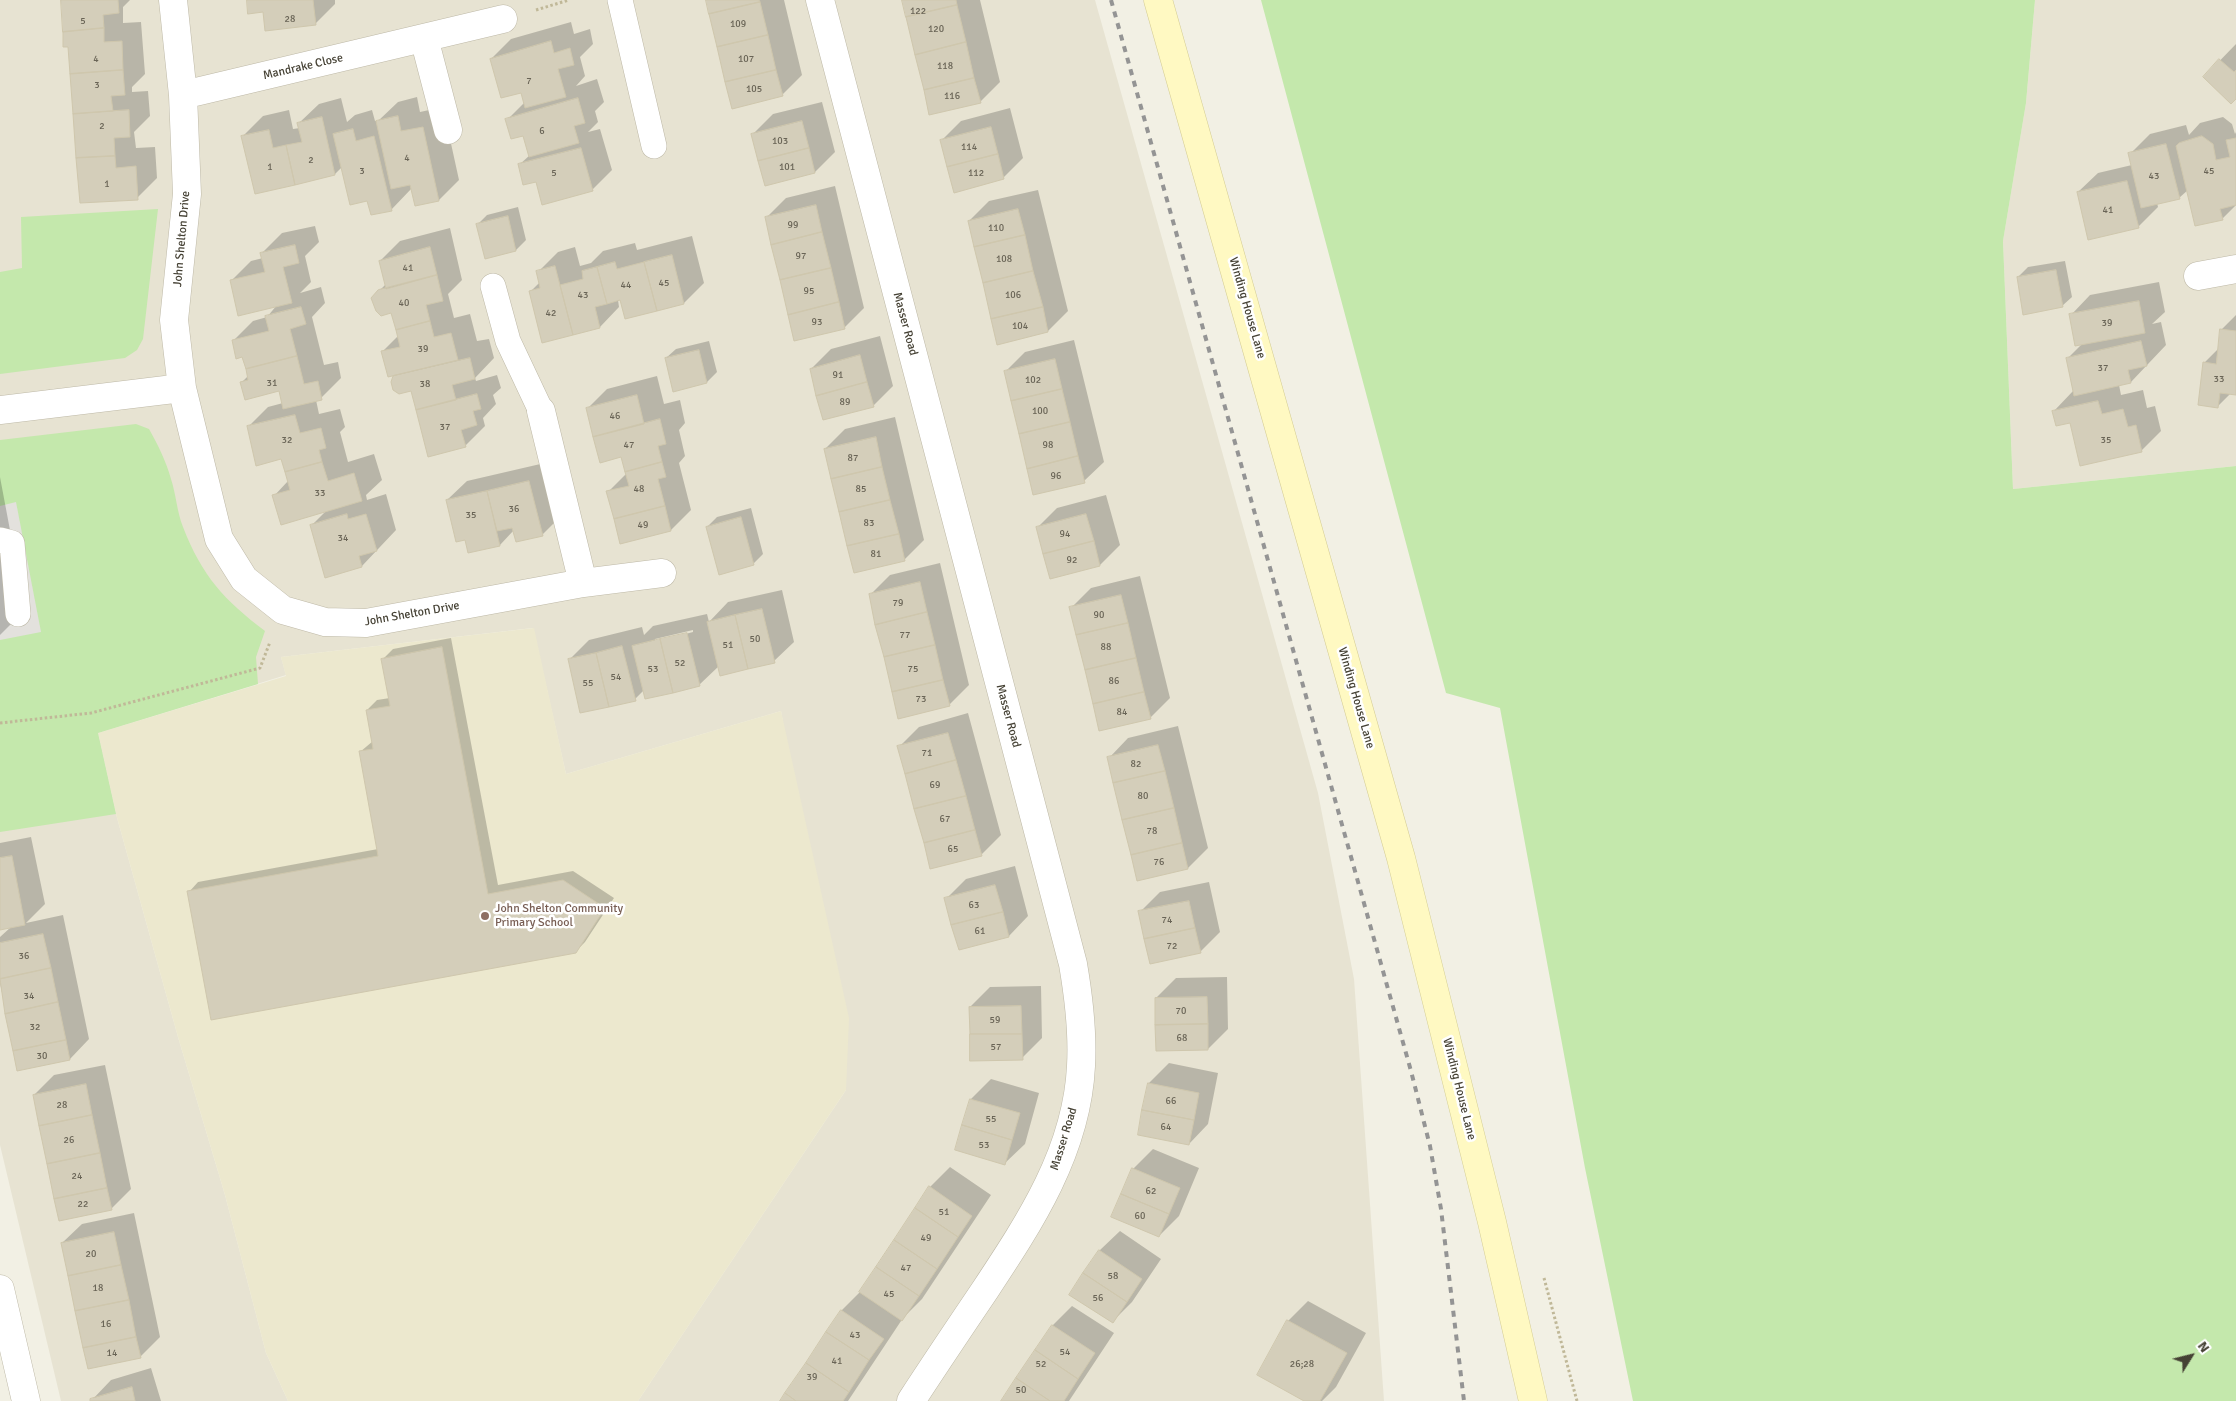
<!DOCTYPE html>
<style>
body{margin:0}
#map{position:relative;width:2236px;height:1401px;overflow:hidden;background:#f2f0e4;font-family:Signika,sans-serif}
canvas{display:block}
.north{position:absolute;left:2166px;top:1331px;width:50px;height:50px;-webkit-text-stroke:4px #fff;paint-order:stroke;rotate:54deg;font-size:14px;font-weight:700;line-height:20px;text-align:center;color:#454134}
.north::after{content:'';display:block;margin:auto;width:18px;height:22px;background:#454134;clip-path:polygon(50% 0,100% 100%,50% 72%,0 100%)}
</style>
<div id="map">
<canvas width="2236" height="1401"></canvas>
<div class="north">N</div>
</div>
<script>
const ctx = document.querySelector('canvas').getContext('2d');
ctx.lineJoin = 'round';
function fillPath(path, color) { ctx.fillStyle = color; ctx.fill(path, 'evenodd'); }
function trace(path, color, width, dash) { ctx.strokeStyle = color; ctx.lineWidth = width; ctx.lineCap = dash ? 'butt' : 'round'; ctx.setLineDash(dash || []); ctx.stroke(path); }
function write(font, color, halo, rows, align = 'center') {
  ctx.font = font + ' Signika,sans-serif'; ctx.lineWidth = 5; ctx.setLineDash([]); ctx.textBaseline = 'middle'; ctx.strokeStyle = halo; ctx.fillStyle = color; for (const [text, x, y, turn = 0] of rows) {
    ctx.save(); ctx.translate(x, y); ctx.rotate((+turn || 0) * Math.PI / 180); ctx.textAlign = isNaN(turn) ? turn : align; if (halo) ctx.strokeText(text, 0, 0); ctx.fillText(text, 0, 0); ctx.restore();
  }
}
fillPath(new Path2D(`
 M0,0h1095l223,793 36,186 30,422h-746l208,-311 -65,-379 -215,63 -33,-146 -252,29 5,18 -188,58 18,81 62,223 47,158 41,158 22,48h-227l-61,-256z
 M2035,0h201v466l-223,23 -10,-248 23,-138z`), '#e7e3d2');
fillPath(new Path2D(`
 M534,628l32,146 215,-63 68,307 -3,72 -208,311h-350l-22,-48 -41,-158 -47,-158 -62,-223 -18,-81 188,-57 -5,-19z`), '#ece8ce');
fillPath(new Path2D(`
 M1261,0h774l-9,103 -23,138 10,248 223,-23v935h-603l-48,-233 -85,-460 -54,-15z
 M158,209l-15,130 -6,11 -12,8 -125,16v-102l22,-4 -1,-51z
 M136,424l13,5c9,16 17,32 22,50 5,15 6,33 12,48 19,49 41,73 82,104l-9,26 2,27 -160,49 18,81 -116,18v-392z`), '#c4e8ac');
fillPath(new Path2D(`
 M16,502l25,130 -41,8v-134z`), '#e3e1dd');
fillPath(new Path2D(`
 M61,0h69l-7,7v16l18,-1 4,52 -13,13v5l16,-1 2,25 -16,16 2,16 19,-1 2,31 -20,20 -56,4 -12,-156z
 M248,0h87v4l-20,20 -51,-13z
 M707,0h77l18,75 -20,20z
 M903,0h77l20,82 -20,20z
 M571,22l3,12 16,-5 3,15 -13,13 5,19 -9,10 21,-7 7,23 -9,9 3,11 -10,10 12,-3 12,41 -20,20 -56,-10 -17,-15 11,-10 -6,-20 -17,-15 18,-18 -3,-11 -31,-32 20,-20z
 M2236,44v54l-32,-21z
 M417,97l3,15 23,-5 16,73 -20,20 -23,5 -4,-17 -21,22 -23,-11 -26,-32 -7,7 -92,-38 20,-20 26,-6 4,19 7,-1 -1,-5 20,-19 22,-6 6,24 8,-7 17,-5 3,11h3l20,-19z
 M822,102l13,50 -20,20 -49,12 -13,-50 20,-20z
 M1010,108l13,50 -20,20 -62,-37 20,-20z
 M2223,117l9,7 3,10 1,-2v73l-14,14 -34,-29 -9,8 -22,5 1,4 -20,20 -60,-35 20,-19 34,-8 -2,-11 20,-20 36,-9 3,10 11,-12z
 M835,186l29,122 -20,20 -78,-110 20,-20z
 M1038,190l30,121 -20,20 -79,-110 20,-20z
 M518,207l8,33 -10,10 -30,7 -9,-32 10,-10z
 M315,226l4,16 -14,14 6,26 -11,11 21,-6 4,16 -13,14 12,48 14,-3 3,16 -20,20 -5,2 3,14 21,-5 5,18 -5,5 8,30 26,-8 8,26 -16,15 1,5 19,-6 10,36 -34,36 -51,-40 16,-16 -53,-14 14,-15 -6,-23 -34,-31 20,-20 15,-4 -3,-13 -38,-8 7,-7 -6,-19 -10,-15 20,-20 14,-4 10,-12 -46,-24 20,-20 12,-3 -1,-5 20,-20z
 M450,228l12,52 -14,14 6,24 16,-4 7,27 12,-2 5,19 -19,20 1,3 21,-6 4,13 -8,7 3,9 -13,14 2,8 -20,20 -53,-56 -20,-8 2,-8 -12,-22 16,-16 -6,-25 -13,-20 7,-7 -6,-23 20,-20z
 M692,236l12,47 -20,20 -58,15 -5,-19 -3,1 1,7 -19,20 -57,14 -13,-49 10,-10 -2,-10 20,-20 17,-5 5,19 11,-3 12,-12 32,-8 2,7z
 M2065,261l7,36 -10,9 -44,-29 10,-10z
 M2159,282l6,30 -13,12 9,-2 5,23 -35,37 -12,3 2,10 22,-5 4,18 8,-2 6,25 -20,20 -70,-30 -17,-10 19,-20 -6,-32 16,-16 -12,-28 19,-20z
 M2236,315v79l-5,-1 -14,14 -13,-44 15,-15 2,-18z
 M880,336l13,50 -20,20 -62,-37 20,-20z
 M1074,340l30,122 -20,19 -79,-109 20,-20z
 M709,341l8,31 -10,10 -33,8 -8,-32 10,-9z
 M657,376l7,28 16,-4 5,23 -6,7 6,26 -6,7 12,47 -20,20 -50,13 -13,-51 19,-19 -5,-17 -35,-47 20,-20z
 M895,417l29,123 -20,20 -79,-111 20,-20z
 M549,462l13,53 -20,20 -28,-5 -14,15 -34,-6 -19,-39 20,-19z
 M0,477l25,133 -25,25z
 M1106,495l14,50 -20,20 -63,-37 20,-20z
 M751,508l12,46 -10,10 -46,-37 10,-10z
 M940,563l29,122 -20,20 -79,-110 20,-20z
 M1140,576l30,122 -20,20 -79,-110 20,-20z
 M782,590l12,52 -20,19 -55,5 -20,19 -55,5 -9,9 -66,-39 20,-20 53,-13 2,8 9,-9 54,-12 2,8 19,-20zM693,630v2l-38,10v-3z
 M451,638l47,247 75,-14 41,27 -29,44 -10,10 -386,-60 9,-10 180,-33 -18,-97 13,-11 -6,-31 10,-10 13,-2 -7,-39 10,-10z
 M968,713l33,122 -20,20 -82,-108 20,-20z
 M1178,726l30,122 -20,20 -79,-110 19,-20z
 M31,837l14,67 -19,19 37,-8 26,124 -19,20 -52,11 -18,-87v-46l11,-10 -11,2v-86z
 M1015,866l13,50 -19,20 -63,-37 20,-20z
 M1209,882l11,50 -20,20 -60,-40 20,-20z
 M1227,977l1,52 -20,20 -52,-51 20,-20z
 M1041,986l1,52 -20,20 -52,-51 20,-20z
 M1169,1063l49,10 -10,51 -19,20 -50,-10 10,-51z
 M105,1065l26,124 -20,20 -77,-114 20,-20z
 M991,1079l48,14 -14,51 -20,19 -34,-64z
 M1153,1149l46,19 -20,48 -20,20 -26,-67z
 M950,1167l41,28 -69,104 -19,19 -55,83h-66l60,-91 19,-19 69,-104z
 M134,1213l26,124 -20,20 -78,-114 20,-19z
 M1120,1231l41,28 -29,43 -20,20 -41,-28 29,-44z
 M1308,1301l58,32 -30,54 -14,14h-16l-18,-80z
 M1072,1306l42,27 -45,68h-67l51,-76z
 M151,1368l10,33h-70l20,-21z`), '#0003');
const building = new Path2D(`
 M61,0h57l1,13 -16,2 1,13 -41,4z
 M247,0h66l3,25 -51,6 -2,-19 -15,2z
 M706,0h53l1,2 -51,12z
 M902,0h54l1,5 -51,12z
 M760,2l8,33 -51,12 -8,-33z
 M957,5l9,37 -51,13 -9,-38z
 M104,28v14l18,-1 1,29 -53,4 -2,-27h-5v-15z
 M768,35l8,35 -51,12 -8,-35z
 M551,41l3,12 16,-5 4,17 -16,4 8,28 -41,11 -4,-15 -20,5 -11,-39z
 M966,42l8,36 -50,12 -9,-35z
 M2219,59l15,13 2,-2v29l-5,5 -28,-27z
 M123,70l2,25 -14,1 2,15 -40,3 -3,-40z
 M776,70l7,26 -51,13 -7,-27z
 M974,78l7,25 -52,12 -5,-25z
 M578,98l7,25 -11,3 5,17 -50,14 -6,-21 -12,3 -6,-20z
 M129,110l1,27 -16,1 1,18 -39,2 -3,-44z
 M398,116l3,15 22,-4 16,74 -24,5 -5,-21 -19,4 -15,-68z
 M322,117l13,58 -40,10 -9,-40 16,-3 -5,-19z
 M802,121l7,27 -51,13 -7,-27z
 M991,127l7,27 -51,13 -7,-27z
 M353,129l3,12 18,-5 18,75 -21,4 -4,-14 -17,4 -17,-71z
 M269,130l4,18 13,-3 9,40 -40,9 -14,-58z
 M2202,136l11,8 3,16 14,-3 -4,-17 10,-2v67l-16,4 3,11 -28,6 -19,-80 3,-3z
 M2166,144l14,55 -39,9 -13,-55z
 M581,148l12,43 -51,14 -6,-23 -13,3 -5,-21z
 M809,148l6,25 -50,13 -7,-25z
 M998,154l6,25 -50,14 -7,-26z
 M115,156l1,12 20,-2 2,34 -58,3 -4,-45z
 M2127,181l12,47 -51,12 -11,-48z
 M816,205l6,27 -51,13 -6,-28z
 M1018,209l7,26 -51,12 -6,-26z
 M508,216l8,35 -31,8 -9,-35z
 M822,232l9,36 -51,12 -9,-35z
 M1025,235l8,36 -50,12 -9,-36z
 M295,245l4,18 -16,4 9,36 -54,13 -8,-36 35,-8 -5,-19z
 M430,247l7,28 -51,14 -7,-28z
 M672,255l12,49 -27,7 -13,-49z
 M615,262l2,7 27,-7 13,49 -32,8 -5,-19 -13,4 -10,-37z
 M555,266l18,69 -31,8 -13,-52 11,-3 -4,-17z
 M597,267l10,37 -12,3 5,21 -27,7 -13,-50 23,-6 -1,-8z
 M831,268l8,34 -51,13 -8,-35z
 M2056,270l7,37 -40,8 -6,-38z
 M1033,271l10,36 -52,12 -8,-36z
 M437,275l6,26 -17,4 4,16 -34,9 -5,-17 -10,3 -5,-5 -5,-13 7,-8z
 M2139,301l6,32 -70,13 -6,-32z
 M839,302l6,27 -51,12 -6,-26z
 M301,307l5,17 -16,5 7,27 -51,13 -4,-12 -6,2 -4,-19 37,-9 -4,-15z
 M1043,307l5,25 -51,13 -6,-26z
 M430,321l4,16 17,-4 7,27 -70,17 -7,-26 19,-4 -4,-17z
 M2220,329l16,2v64l-16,-2 -2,15 -20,-3 5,-43 13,2z
 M2141,341l6,25 -19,4 3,13 -57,13 -8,-38z
 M699,350l8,33 -34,9 -8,-34z
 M860,355l7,27 -51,14 -6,-27z
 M297,356l7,28 14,-3 4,19 -39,9 -4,-18 -34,9 -5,-18 8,-2 -2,-11z
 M470,358l5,21 -23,6 4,15 -40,10 -5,-19 -12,3 -6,-4 -2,-8 2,-6z
 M1055,359l7,30 -51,12 -7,-30z
 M867,382l7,25 -51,13 -7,-24z
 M1062,389l8,33 -51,12 -8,-33z
 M477,394l4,15 -8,2 4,14 -16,5 5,17 -38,10 -12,-47z
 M637,395l7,29 -51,13 -7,-29z
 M2098,401l4,13 21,-5 5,18 8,-2 6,27 -62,14 -10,-43 -14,3 -4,-15z
 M295,415l5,18 21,-5 5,20 -7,2 3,12 -37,10 -4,-13 -25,7 -9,-40z
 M660,419l6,25 -8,2 4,16 -37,10 -4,-15 -21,6 -7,-26z
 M1070,422l8,34 -51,13 -8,-35z
 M876,437l6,30 -51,12 -7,-30z
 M1078,456l7,27 -52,12 -6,-26z
 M322,462l6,19 26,-8 8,28 -81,24 -9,-30 18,-5 -5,-18z
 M662,462l4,15 -8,2 7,27 -51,13 -8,-28 23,-5 -4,-14z
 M882,467l8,33 -51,12 -8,-33z
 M529,481l14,55 -27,6 -4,-14 -15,3 -10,-40z
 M487,491l13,55 -32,7 -3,-13 -9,2 -10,-42z
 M890,500l9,34 -52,12 -8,-34z
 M665,506l6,25 -51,13 -6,-25z
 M347,514l1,5 18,-5 11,37 -18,5 3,11 -37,11 -15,-53z
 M1086,514l8,27 -51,13 -7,-27z
 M741,517l13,48 -35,10 -13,-48z
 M899,534l6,27 -51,12 -7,-27z
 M1094,541l6,25 -50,13 -7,-25z
 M920,582l7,30 -52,13 -6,-31z
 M1121,595l7,28 -52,12 -7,-28z
 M762,609l13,54 -27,6 -13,-54z
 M927,612l8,33 -51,12 -9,-32z
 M735,615l13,54 -28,7 -13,-54z
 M1128,623l8,35 -51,12 -9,-35z
 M687,633l13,53 -27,7 -13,-54z
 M660,639l13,54 -28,6 -13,-53z
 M935,645l8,35 -51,12 -8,-35z
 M622,646l14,55 -27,6 -13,-54z
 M442,647l46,247 75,-14 42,28 -29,45 -365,67 -24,-129 191,-35 -19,-105 14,-2 -7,-39 24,-4 -9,-47z
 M596,653l13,54 -29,6 -12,-54z
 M1136,658l8,34 -51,12 -8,-34z
 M943,680l7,26 -52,13 -6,-27z
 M1144,692l7,27 -52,12 -6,-27z
 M948,733l8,27 -51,14 -8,-28z
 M1158,745l7,26 -52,12 -6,-26z
 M956,760l10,36 -52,13 -9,-35z
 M1165,771l9,37 -52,12 -9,-37z
 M966,796l9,34 -51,13 -10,-34z
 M1174,808l8,35 -51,12 -9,-35z
 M975,830l7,26 -52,13 -6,-26z
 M1182,843l6,26 -51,12 -6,-26z
 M12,856l13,69 -25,5v-72z
 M995,885l8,27 -52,13 -7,-27z
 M1189,901l6,27 -51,11 -6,-28z
 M1003,912l6,25 -50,13 -8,-25z
 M1195,928l6,25 -51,11 -6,-25z
 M43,934l8,34 -51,11v-36z
 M51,968l7,34 -53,12 -5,-35z
 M1207,997l1,27 -53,1v-27z
 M58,1002l8,38 -53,11 -8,-37z
 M1021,1006l1,28h-52l-1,-27z
 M1208,1024v26l-52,1 -1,-26z
 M970,1034h52l1,26 -53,1z
 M66,1040l4,20 -53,11 -4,-20z
 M1148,1083l51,10 -5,27 -52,-10z
 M86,1084l6,31 -53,11 -6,-31z
 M970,1099l50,14 -8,27 -50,-15z
 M1142,1110l52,10 -5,25 -51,-10z
 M92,1115l8,38 -53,11 -8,-38z
 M962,1125l50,15 -7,25 -50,-15z
 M100,1153l7,35 -53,11 -7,-35z
 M1132,1168l48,20 -11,26 -48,-20z
 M929,1186l43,30 -14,21 -43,-29z
 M107,1188l5,22 -53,11 -5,-22z
 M1121,1194l48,20 -10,23 -48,-20z
 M915,1208l43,29 -21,32 -43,-29z
 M114,1232l7,33 -53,11 -7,-33z
 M894,1240l43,29 -18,27 -43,-29z
 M1099,1250l43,29 -15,23 -44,-29z
 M121,1265l8,35 -54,11 -7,-35z
 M876,1267l43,29 -17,25 -43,-29z
 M1083,1273l44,29 -14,21 -44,-28z
 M129,1300l7,37 -53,11 -8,-37z
 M841,1310l43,29 -15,21 -43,-28z
 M1287,1320l60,33 -27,48h-16l-47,-26z
 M1052,1325l43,28 -17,26 -43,-29z
 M826,1332l43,28 -20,32 -43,-29z
 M136,1337l5,21 -53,11 -5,-21z
 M1035,1350l43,29 -14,22h-14l-34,-23z
 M806,1363l43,29 -6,9h-47l-11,-8z
 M1016,1378l34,23h-49z
 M132,1387l3,14h-45v-2z
 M785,1393l11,8h-16z`);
fillPath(building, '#d4ceba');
trace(building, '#cfc7ad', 1);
const lane = new Path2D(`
 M620,0l34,146
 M493,286l15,55 33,70
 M0,540l12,3 6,71`);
const street = new Path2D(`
 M173,0l10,95 4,99 -13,126 8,68 37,151 25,40 39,31 42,12 41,1 217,-40 79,-10
 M820,0l253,964c6,35 10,67 8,102 -4,85 -51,156 -96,224 -25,37 -50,74 -74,111
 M424,38l24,92
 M183,95l320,-76
 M2198,276l38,-7
 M0,410l182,-22
 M541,411l42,172
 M0,1289l26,112`);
const secondary = new Path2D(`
 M1158,0l243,858 91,364 41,179`);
trace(lane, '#beb9a7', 26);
trace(street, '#beb9a7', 29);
trace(secondary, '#d4cc93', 29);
trace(new Path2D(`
 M536,10l33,-10
 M0,723l91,-10 169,-45 10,-26
 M1544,1278l33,123`), '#c0b898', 3, [2.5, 2.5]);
trace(lane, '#fff', 25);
trace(street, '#fff', 28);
trace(secondary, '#fff9c2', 28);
trace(new Path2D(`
 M1111,0l300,1071 19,75 11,63 23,192`), '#949494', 4, [6, 6]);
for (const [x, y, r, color] of [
 [485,916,5,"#8d6e63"]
]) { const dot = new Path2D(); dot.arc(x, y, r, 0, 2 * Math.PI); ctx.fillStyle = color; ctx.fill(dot); trace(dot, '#fff', 2); }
write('10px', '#696456', null, [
 ["122",918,11],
 ["28",290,19],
 ["5",83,21],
 ["109",738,24],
 ["120",936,29],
 ["4",96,59],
 ["107",746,59],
 ["118",945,66],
 ["7",529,81],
 ["3",97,85],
 ["105",754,89],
 ["116",952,96],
 ["2",102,126],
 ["6",542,131],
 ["103",780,141],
 ["114",969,147],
 ["4",407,158],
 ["2",311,160],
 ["1",270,167],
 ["101",787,167],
 ["3",362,171],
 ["45",2209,171],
 ["5",554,173],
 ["112",976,173],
 ["43",2154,176],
 ["1",107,184],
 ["41",2108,210],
 ["99",793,225],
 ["110",996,228],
 ["97",801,256],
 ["108",1004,259],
 ["41",408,268],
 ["45",664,283],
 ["44",626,285],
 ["95",809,291],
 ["43",583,295],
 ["106",1013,295],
 ["40",404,303],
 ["42",551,313],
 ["93",817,322],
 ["39",2107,323],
 ["104",1020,326],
 ["39",423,349],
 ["37",2103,368],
 ["91",838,375],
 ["33",2219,379],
 ["102",1033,380],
 ["31",272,383],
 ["38",425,384],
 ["89",845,402],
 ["100",1040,411],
 ["46",615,416],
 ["37",445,427],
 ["32",287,440],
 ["35",2106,440],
 ["47",629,445],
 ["98",1048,445],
 ["87",853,458],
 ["96",1056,476],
 ["48",639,489],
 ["85",861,489],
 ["33",320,493],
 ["36",514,509],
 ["35",471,515],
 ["83",869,523],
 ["49",643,525],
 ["94",1065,534],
 ["34",343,538],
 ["81",876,554],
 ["92",1072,560],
 ["79",898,603],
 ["90",1099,615],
 ["77",905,635],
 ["50",755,639],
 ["51",728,645],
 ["88",1106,647],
 ["52",680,663],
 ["53",653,669],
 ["75",913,669],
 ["54",616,677],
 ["86",1114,681],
 ["55",588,683],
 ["73",921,699],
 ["84",1122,712],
 ["71",927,753],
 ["82",1136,764],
 ["69",935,785],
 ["80",1143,796],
 ["67",945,819],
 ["78",1152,831],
 ["65",953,849],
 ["76",1159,862],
 ["63",974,905],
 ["74",1167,920],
 ["61",980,931],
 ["72",1172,946],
 ["36",24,956],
 ["34",29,996],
 ["70",1181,1011],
 ["59",995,1020],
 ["32",35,1027],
 ["68",1182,1038],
 ["57",996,1047],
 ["30",42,1056],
 ["66",1171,1101],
 ["28",62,1105],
 ["55",991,1119],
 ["64",1166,1127],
 ["26",69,1140],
 ["53",984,1145],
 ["24",77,1176],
 ["62",1151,1191],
 ["22",83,1204],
 ["51",944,1212],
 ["60",1140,1216],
 ["49",926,1238],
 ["20",91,1254],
 ["47",906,1268],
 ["58",1113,1276],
 ["18",98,1288],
 ["45",889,1294],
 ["56",1098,1298],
 ["16",106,1324],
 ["43",855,1335],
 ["54",1065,1352],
 ["14",112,1353],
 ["41",837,1361],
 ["52",1041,1364],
 ["26;28",1302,1364],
 ["39",812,1377],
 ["50",1021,1390]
]);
write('12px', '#454134', '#fff', [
 ["Mandrake Close",303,67,-13],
 ["John Shelton Drive",182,239,-85],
 ["Winding House Lane",1247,308,74],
 ["Masser Road",905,324,75],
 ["John Shelton Drive",412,614,-10],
 ["Winding House Lane",1356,698,74],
 ["Masser Road",1008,716,75],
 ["Winding House Lane",1459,1089,76],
 ["Masser Road",1064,1139,-73]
]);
write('12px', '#785e54', '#fff', [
 ["John Shelton Community",495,909],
 ["Primary School",495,923]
], 'left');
</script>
